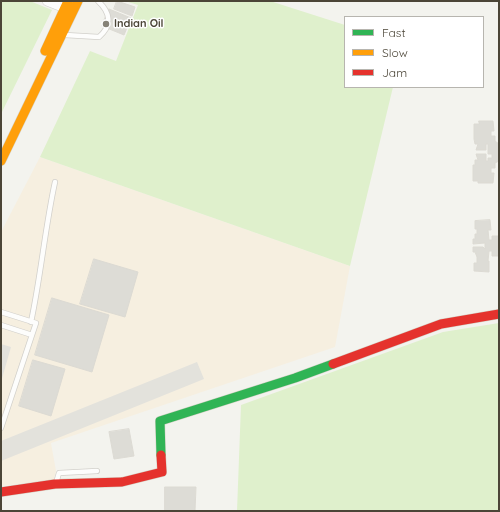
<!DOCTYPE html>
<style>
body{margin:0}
#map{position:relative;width:500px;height:512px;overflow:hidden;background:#f3f3ee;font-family:Quicksand,sans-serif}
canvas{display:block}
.frame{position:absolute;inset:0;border:2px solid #4b4537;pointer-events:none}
.legend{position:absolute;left:344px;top:16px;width:140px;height:72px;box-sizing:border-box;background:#fff;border:1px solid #b7b5af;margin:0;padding:5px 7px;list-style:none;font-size:12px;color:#4b4537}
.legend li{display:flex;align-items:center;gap:8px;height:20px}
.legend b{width:20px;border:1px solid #b7b5af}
</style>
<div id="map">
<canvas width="500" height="512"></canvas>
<div class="frame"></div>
<ul class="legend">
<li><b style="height:5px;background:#30b455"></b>Fast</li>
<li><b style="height:5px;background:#ff9f0a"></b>Slow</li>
<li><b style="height:5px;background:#e5322d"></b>Jam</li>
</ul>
</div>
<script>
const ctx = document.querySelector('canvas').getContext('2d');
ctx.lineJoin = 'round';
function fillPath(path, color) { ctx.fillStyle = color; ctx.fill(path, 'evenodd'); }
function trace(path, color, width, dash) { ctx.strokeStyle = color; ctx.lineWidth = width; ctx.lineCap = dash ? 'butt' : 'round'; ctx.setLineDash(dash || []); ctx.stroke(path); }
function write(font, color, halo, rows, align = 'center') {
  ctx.font = font + ' Quicksand,sans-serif'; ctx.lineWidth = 3; ctx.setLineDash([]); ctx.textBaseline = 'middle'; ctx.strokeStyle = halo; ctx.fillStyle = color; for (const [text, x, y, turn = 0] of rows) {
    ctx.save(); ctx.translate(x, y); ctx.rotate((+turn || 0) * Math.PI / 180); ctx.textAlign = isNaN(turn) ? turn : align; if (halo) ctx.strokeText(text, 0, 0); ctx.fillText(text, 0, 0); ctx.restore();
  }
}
fillPath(new Path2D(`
 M40,157l310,109 -15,81 -284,96 5,28 -2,9 -53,6v-254z`), '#f6efe0');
fillPath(new Path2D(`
 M1,1h29l22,9 -51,104z
 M125,1h145l75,24v62h48l-43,179 -310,-109 50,-106 26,10 22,-56z
 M499,323v188h-262l4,-106 202,-73z`), '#dff0cc');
fillPath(new Path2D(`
 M1,344l10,3 -10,35z
 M197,362l7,17 -203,82v-20z`), '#e3e2dc');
const building = new Path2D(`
 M117,1l18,6 -3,9 -18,-7z
 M109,9l22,9 -7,17 -22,-9z
 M479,121h14l1,10h-3v5h4v5l4,3v17l-4,2v5h-4v5h3l-1,10h-15v-2h-5v-16h2v-5h3l-2,-6h10v7h2v-3h4v-4h-4v-10h-2v6h-10l2,-6h-3l-1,-5v-15h5z
 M490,220l1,10h-3l1,10h3v-4h7v20h-7v-5h-3l-1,10h1v11l-15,-1v-8h3v-6l-2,-5h-2v-5h10l2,2v-6l-12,1v-5h2v-5h2v-5h-2v-8z
 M94,259l44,13 -13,45 -45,-13z
 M52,298l57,17 -17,57 -57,-17z
 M33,360l32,9 -14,47 -32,-10z
 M129,429l5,27 -20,3 -5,-27z
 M165,487h31l-1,24h-30z`);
fillPath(building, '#dddcd6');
trace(building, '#dcdad3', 1);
const lane = new Path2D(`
 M65,35l34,2c14,-12 11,-25 -1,-36
 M1,312l35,11 -4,12 -31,-10
 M31,322c10,-47 14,-94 24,-140
 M1,428l31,-93
 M56,483l3,-10 38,-2`);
const street = new Path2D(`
 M47,1l23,9`);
const fast = new Path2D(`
 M161,455l-1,-34 135,-43 38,-14`);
const slow = new Path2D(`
 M45,51l23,-50
 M1,161l77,-160`);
const jam = new Path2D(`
 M333,364l108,-40 58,-10
 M1,492l54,-8 67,-2 40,-10 -1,-17`);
trace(lane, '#d2d0cb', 6);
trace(street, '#d2d0cb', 10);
trace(fast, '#d3d0c4', 10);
trace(slow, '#d3d0c4', 10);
trace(jam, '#d3d0c4', 10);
trace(lane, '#fdfdfc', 4.5);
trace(street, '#fdfdfc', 9);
trace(fast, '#30b455', 9);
trace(slow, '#ff9f0a', 9);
trace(jam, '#e5322d', 9);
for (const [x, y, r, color] of [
 [106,24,4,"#868277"]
]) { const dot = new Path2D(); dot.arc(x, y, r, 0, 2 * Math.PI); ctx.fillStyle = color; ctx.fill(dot); trace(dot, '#fff', 1.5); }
write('bold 11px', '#4b4537', '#fff', [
 ["Indian Oil",114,24]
], 'left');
</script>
